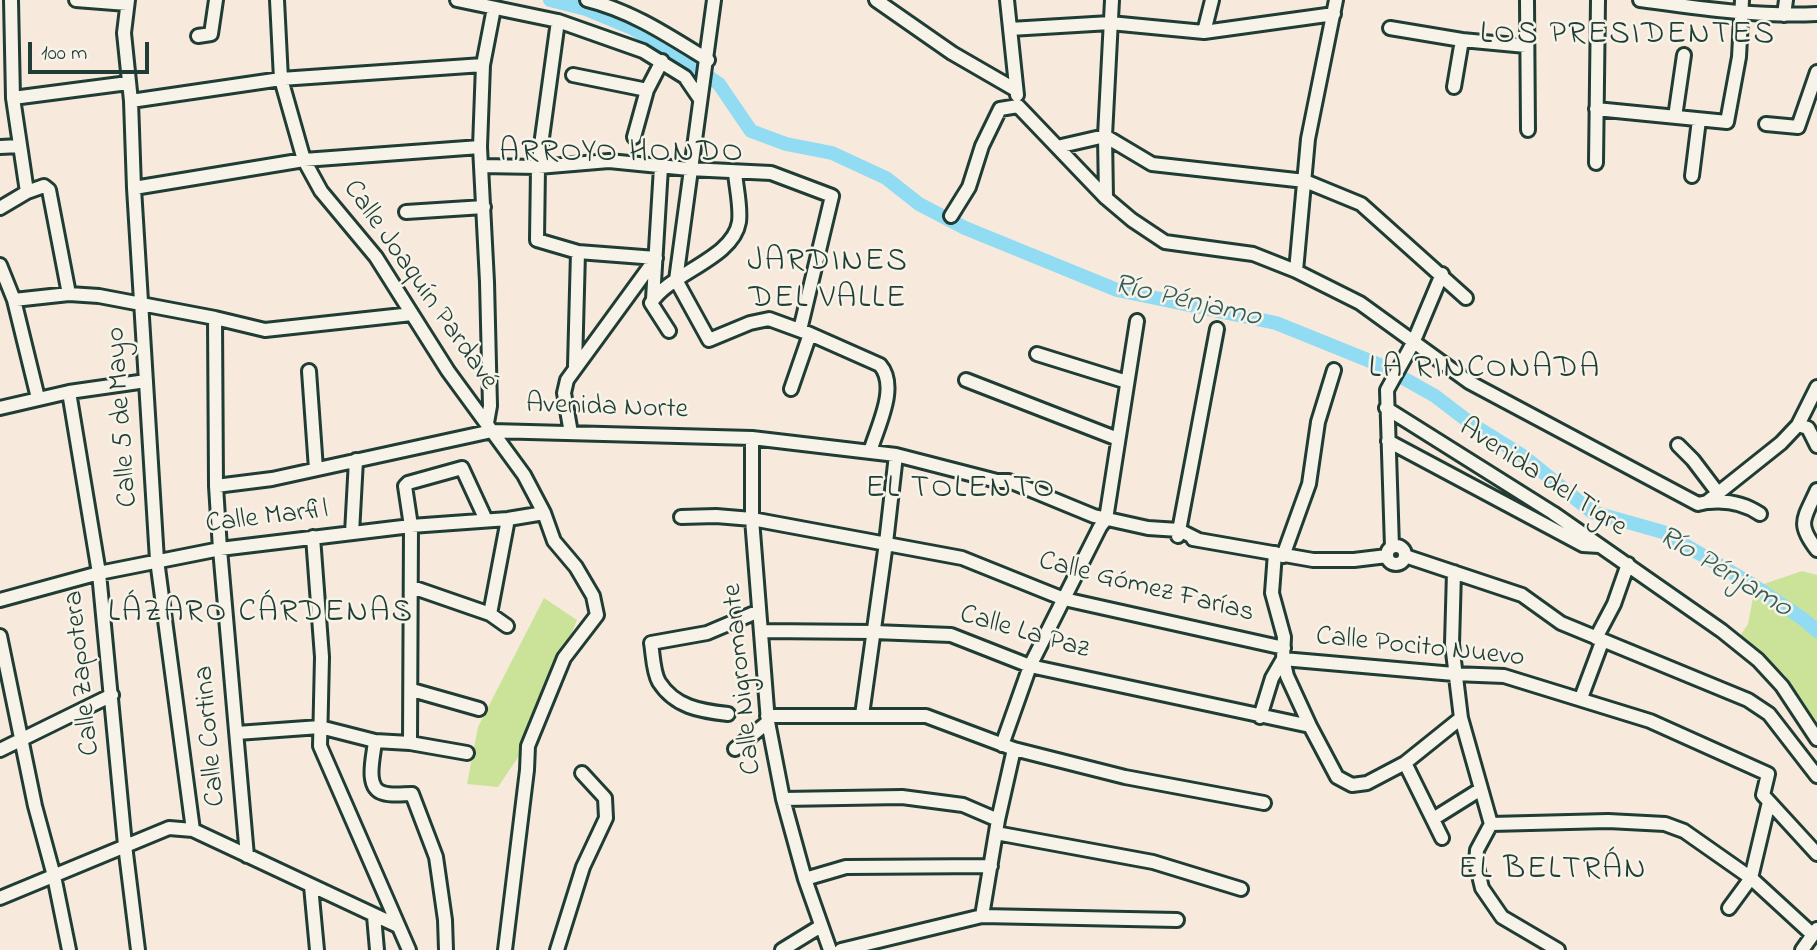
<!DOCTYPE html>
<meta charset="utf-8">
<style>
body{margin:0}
#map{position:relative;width:1817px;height:950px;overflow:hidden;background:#f8e9dd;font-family:"Indie Flower",sans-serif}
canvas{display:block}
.scale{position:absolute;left:28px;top:42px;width:121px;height:32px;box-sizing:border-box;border:4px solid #1f3d34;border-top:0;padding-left:9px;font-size:21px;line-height:24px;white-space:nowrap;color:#1f3d34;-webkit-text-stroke:5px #f7f3e8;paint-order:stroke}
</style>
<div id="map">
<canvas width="1817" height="950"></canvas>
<div class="scale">100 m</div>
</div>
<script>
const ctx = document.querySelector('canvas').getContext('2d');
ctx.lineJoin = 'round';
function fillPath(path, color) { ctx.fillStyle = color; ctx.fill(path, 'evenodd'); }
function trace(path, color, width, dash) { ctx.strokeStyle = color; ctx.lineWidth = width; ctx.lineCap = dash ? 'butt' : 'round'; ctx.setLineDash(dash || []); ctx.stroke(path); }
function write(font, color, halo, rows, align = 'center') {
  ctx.font = font + ' "Indie Flower",sans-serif'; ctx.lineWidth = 5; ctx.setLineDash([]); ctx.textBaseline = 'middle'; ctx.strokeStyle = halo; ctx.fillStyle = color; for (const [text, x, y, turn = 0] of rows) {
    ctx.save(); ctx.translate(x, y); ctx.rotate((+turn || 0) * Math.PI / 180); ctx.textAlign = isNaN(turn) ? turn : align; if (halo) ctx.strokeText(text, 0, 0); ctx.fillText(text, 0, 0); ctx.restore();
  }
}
fillPath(new Path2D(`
 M1802,571l15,4v155l-32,-55 -45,-39 8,-12 7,-37z
 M544,598l33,22 -52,127 -27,40 -31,-3 11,-57z`), '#cbe399');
trace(new Path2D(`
 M550,0l36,9 46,19 42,25 45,31 32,47 35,13 46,9 54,25 33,26 46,24 152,62 159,33 104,42 55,31 38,29 50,31 69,56 71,20 90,53 50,34 14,12`), '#91dcf2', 14);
const minor = new Path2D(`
 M11,0l2,98 14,94
 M76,0l51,4
 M128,0l-4,33 7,68 3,87 23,372 36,270
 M277,0l4,79 23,81 17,31 55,66 72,114 76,104 20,38 10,28 22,26 17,29 4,19 -33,43 -36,88 -1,24 -22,180
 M457,0l101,21 85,30 42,26 15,22
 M587,0c45,11 82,36 121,60
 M714,0l-38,280 33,60 41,-17 19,-4 41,15 70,31c19,22 -3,62 -10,87
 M876,0l76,53 64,37
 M1007,0l10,95
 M1527,0l1,130
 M1640,0c59,8 118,17 177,14
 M1784,15l2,-15
 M558,21l-20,146 -1,73 41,12 78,6
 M1390,28l72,12 64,6
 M1010,29l100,-6 94,9 130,-18
 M1204,32l8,-32
 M198,36l13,-2 5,-34
 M573,75l74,15
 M1454,87l8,-47
 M13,98l115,-15
 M131,101l150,-22 202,-14
 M1018,106l88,92 26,22 33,22 88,12 43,17 64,32 109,79 229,122 9,-2 74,-59 17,-18 19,-38
 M1596,109l131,13 12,-65 3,-57
 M1675,117l9,-62
 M1766,124l32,3 19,-55
 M634,137l13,-47 15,-29
 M0,147l20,-1
 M1057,147l48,-11 47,28 153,17 56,23 105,94
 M1596,163l2,-163
 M481,166l57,1 71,-6 80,8 82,4 61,23 -32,134
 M1692,176l7,-56
 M134,188l170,-28 176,-13
 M1106,198l-1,-62 7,-136
 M0,208l27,-16 17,-6 5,4 20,104
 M406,212l78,-5
 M951,216l18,-29 13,-41 18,-37 18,-3
 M0,265l14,35 24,98
 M1296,271l12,-132 28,-139
 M653,299l8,-132
 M14,300l55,-6 30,2 116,22 50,12 147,-16
 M215,318l1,168 4,63 27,307
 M669,331l-18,-28c18,-30 82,-44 88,-81 2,-16 -3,-35 -4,-50
 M1037,354l90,28
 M575,366l3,-114
 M309,371l7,98
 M966,380l152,59
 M791,389l19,-55
 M69,392l30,181 26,272 13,105
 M0,408l69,-16 77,-11
 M1386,408l167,105 169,118 36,29 24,26 35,53
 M487,423l3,-17 -3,-124 -7,-135 3,-82 11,-57
 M1798,425l10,3 9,18
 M571,433l-7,-40 3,-13 89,-122
 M752,438v81l16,203 15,77 22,80 25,71
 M1388,441l195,104 16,1
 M1678,445l15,15 25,33
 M216,486l56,-7 220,-48 260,7 144,17 101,26h12l85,35 54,12 31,2 20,10
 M1817,490c-13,29 -21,33 0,60
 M1708,502c19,-2 36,1 52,12
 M681,517l35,-1 36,3 210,39 102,41 220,49
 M352,533l4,-73
 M1178,536l39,-207
 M313,537l9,120 -2,89 89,204
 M1193,539l120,21h41l33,-4
 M1387 555a9 9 0 1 1 18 0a9 9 0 1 1-18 0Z
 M1392,547l-5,-157 26,-47 29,-69
 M1275,553l-3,40 12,44 -1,22 4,17 23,50 27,51 15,8 15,-2 38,-20 56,-45
 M1283,556l26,-72 9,-62 16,-52
 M1405,556l117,39 39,28 187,77 21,14 48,62
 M1454,572l-2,72 9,74 30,106
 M412,587l78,27 17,12
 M0,600l99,-27 121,-24 191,-23 97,-7 36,-6
 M490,614l18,-95
 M761,631l113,1 77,3 79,31 280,60
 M0,636l35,170 19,70 15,74
 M1596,638l18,-34 14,-40
 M1283,659l171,15 50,2 146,45 118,53 -5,21 54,59
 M412,690l67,19
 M1581,698l21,-56
 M728,714c-28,-3 -53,-7 -69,-32 -6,-10 -6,-28 -8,-39l56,-10 52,-22
 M862,715l24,-172 10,-88
 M767,716h159l88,33 111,28 139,26
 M1260,717l12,-39 11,-19
 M237,733l83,-6 55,14 35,2 57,10
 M375,741c-1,14 -11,47 8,52 9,3 20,1 29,1l24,63 9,63 1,30
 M410,743l1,-217 -6,-40 3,-3 54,-15 24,52
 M1002,745l28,-79 70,-139 6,-8 31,-198
 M735,749l33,-27
 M0,750l112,-55
 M1405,763l37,75
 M783,799l119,-2 61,8 35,15
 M1433,819l48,-30
 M1491,824l117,-3 57,3 19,7 67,47 61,56
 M1491,824l-14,26 -1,13 6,25 20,29 56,33
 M996,833l157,29 88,27
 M805,879l41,-12 145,-1
 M311,886l6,64
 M0,898l169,-70 24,2 205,96
 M1729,908l22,-30 18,-76
 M374,916l3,34
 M982,916l16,-96 16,-71
 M557,950l26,-83 23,-49 -1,-20 -23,-25
 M782,950l39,-24
 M841,950l141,-34 195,4
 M1802,950l15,-21`);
trace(minor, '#1f3d34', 18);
trace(minor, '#f7f3e8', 12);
write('28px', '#1f3d34', '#f7f3e8', [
 ["Calle Joaquín Pardavé",419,286,55],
 ["Avenida Norte",607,409,2],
 ["Calle 5 de Mayo",124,417,-94],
 ["Avenida del Tigre",1542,479,33],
 ["Calle Marfil",267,519,-7],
 ["Calle Gómez Farías",1146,589,14],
 ["Calle La Paz",1024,634,16],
 ["Calle Pocito Nuevo",1420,649,6],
 ["Calle Zapotera",84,673,-96],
 ["Calle Nigromante",744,679,-96],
 ["Calle Cortina",212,736,-95]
]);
write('italic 30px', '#365d5a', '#f7f3e8', [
 ["Río Pénjamo",1187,303,13],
 ["Río Pénjamo",1724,574,31]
]);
ctx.letterSpacing = '2px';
write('32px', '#1f3d34', '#f7f3e8', [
 ["LOS PRESIDENTES",1628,37],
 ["ARROYO HONDO",622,155],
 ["JARDINES",828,264],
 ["DEL VALLE",828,301],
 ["LA RINCONADA",1485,371],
 ["EL TOLENTO",961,491],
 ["LÁZARO CÁRDENAS",261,615],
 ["EL BELTRÁN",1553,872]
]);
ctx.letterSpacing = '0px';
</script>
